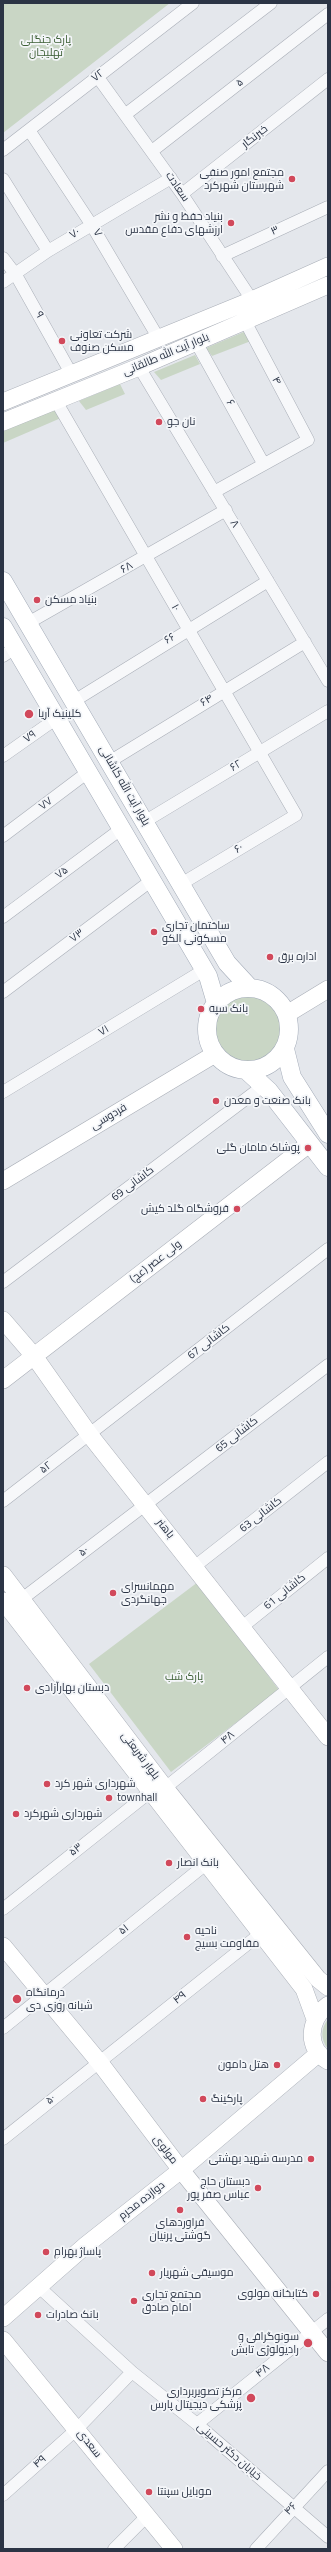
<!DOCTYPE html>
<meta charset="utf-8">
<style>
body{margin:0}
#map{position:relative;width:331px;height:2552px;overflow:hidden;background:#e4e7ec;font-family:"Titillium Web",sans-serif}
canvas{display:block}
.frame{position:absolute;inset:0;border:4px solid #2b3445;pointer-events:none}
</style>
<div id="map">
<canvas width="331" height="2552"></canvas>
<div class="frame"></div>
</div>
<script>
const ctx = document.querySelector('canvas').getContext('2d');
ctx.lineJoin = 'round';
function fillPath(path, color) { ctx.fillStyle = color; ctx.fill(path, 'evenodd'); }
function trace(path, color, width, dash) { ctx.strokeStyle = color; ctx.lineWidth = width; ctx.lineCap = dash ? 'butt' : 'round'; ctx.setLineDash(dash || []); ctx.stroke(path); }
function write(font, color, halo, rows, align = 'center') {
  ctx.font = font + ' "Titillium Web",Cairo,sans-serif'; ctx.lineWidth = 3.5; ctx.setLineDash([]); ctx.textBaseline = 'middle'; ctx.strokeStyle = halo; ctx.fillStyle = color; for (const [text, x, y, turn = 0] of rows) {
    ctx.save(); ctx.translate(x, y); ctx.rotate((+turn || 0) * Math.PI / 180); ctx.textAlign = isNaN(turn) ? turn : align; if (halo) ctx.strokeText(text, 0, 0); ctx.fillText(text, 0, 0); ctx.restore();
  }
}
fillPath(new Path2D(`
 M3,3h167l-167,130z
 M246,331l5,10 -39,15 -6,-8z
 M195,355l5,9 -39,16 -7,-8z
 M120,384l5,10 -39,16 -7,-9z
 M53,408l8,10 -58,25v-14z
 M212 1029a36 36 0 1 1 72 0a36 36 0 1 1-72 0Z
 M198,1582l81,108 -108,82 -82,-108z
 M328,2019v30c-8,-10 -7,-21 0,-30z`), '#c9d6c5');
const street = new Path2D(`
 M97,76l85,118 70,106
 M126,114l145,-111
 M29,130l62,94 68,115
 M3,150l190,-147
 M152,151l176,-137
 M3,179l45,72
 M182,194l146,-115
 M222,256l106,-49
 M3,258l13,17 56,100
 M3,282l45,-31 123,-73
 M196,342l67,121
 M139,367l189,314
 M56,401l240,414 -115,69
 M214,492l94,-52 -63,-119
 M28,623l198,-113
 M3,656l12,-8
 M74,701l194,-120
 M3,756l54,-38
 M109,762l196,-120
 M144,822l184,-111
 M3,836l85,-64
 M3,917l118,-88
 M3,992l149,-112
 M3,1092l201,-122
 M3,1282l260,-196
 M3,1501l325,-252
 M194,1567l134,-105
 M22,1599l306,-234
 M242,1627l86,-69
 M165,1788l163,-131
 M3,1909l147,-117
 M3,2028l203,-164
 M3,2139l257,-205
 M40,2288l92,84 65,52 131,113
 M197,2424l131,-105
 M3,2495l74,-66 55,-57
 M114,2549l32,-32
 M256,2549l72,-78`);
const secondary = new Path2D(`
 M3,402l249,-102 76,-34
 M3,422l136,-55 189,-82
 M287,1014l41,-25
 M3,1181l212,-127
 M3,1320l31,36 55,78 239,303
 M3,1380l306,-236
 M3,1575l162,213 153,191 10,8
 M3,1601l301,388 11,30
 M3,1946l97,117 81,107 147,183
 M328,2005c-19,14 -23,43 0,56
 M3,2318l83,-73 95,-75 138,-117
 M3,2340l171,209`);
const primary = new Path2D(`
 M3,581l224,382 23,25
 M3,627l205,349 8,27
 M207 1029a41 41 0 1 1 82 0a41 41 0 1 1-82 0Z
 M285,1049l7,28 36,57
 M246,1070l23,21 59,76`);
trace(street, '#a9aeb7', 13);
trace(secondary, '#a9aeb7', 18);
trace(primary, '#a3abb8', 19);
trace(street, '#f7f8fa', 12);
trace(secondary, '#fff', 17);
trace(primary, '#fff', 18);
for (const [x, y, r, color] of [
 [292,179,4,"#d1495b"],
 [231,223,4,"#d1495b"],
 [62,341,4,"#d1495b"],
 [159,422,4,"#d1495b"],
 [37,600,4,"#d1495b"],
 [29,714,5,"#d1495b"],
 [154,932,4,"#d1495b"],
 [270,957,4,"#d1495b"],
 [201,1009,4,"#d1495b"],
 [216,1101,4,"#d1495b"],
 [308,1148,4,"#d1495b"],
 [237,1209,4,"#d1495b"],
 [113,1593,4,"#d1495b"],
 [27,1688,4,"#d1495b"],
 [47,1784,4,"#d1495b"],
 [109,1798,4,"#d1495b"],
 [16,1814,4,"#d1495b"],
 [169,1863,4,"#d1495b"],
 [187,1937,4,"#d1495b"],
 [17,1999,5,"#d1495b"],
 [277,2065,4,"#d1495b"],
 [203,2099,4,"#d1495b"],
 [311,2159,4,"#d1495b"],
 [258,2188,4,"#d1495b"],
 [180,2210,4,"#d1495b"],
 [46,2252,4,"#d1495b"],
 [152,2273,4,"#d1495b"],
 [316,2294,4,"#d1495b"],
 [134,2301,4,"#d1495b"],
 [38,2315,4,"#d1495b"],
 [308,2343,5,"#d1495b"],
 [251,2398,5,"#d1495b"],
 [149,2492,4,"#d1495b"]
]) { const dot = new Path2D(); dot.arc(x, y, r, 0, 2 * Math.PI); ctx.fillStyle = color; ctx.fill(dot); trace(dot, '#f4f6f9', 1.5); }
write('11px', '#3f6138', '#f4f6f9', [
 ["پارک جنگلی",46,40],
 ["تهلیجان",46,53],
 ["پارک شب",184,1677]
]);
write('11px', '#2b3445', '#f4f6f9', [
 ["۷۲",98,76,-38],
 ["۵",240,83,-38],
 ["خبرنگار",255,137,-38],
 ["سعادت",177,187,56],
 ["۳",275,231,-24],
 ["۷",97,233,59],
 ["۷۰",75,234,-32],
 ["۹",39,315,61],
 ["بلوار آیت الله طالقانی",166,355,-23],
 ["۴",276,381,62],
 ["۶",230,403,61],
 ["۸",234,524,59],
 ["۶۸",127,568,-29],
 ["۱۰",175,608,60],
 ["۶۶",170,639,-32],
 ["۶۴",207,701,-32],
 ["۷۹",30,737,-35],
 ["۶۲",236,766,-31],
 ["بلوار آیت الله کاشانی",124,786,60],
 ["۷۷",46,804,-37],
 ["۶۰",239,849,-31],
 ["۷۵",62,873,-37],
 ["۷۳",77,936,-37],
 ["۷۱",104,1031,-31],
 ["فردوسی",109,1117,-31],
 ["کاشانی 69",133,1184,-37],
 ["ولی عصر (عج)",156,1262,-38],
 ["کاشانی 67",209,1342,-38],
 ["کاشانی 65",237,1435,-38],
 ["۵۲",46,1468,-38],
 ["کاشانی 63",261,1515,-38],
 ["باهنر",165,1529,52],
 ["۵۰",84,1552,-37],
 ["کاشانی 61",285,1592,-39],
 ["۴۸",228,1738,-39],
 ["بلوار شریعتی",140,1756,53],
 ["۵۳",76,1850,-39],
 ["۵۱",124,1930,-39],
 ["۴۹",180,1998,-39],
 ["۵۰",51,2100,-39],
 ["مولوی",165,2150,53],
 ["دوازده محرم",142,2201,-38],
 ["۴۸",263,2371,-38],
 ["سعدی",89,2444,52],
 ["خیابان دکتر حسینی",229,2452,41],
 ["۴۹",40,2462,-42],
 ["۴۶",291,2509,-48]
]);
write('11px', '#2b3445', '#f4f6f9', [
 ["مجتمع امور صنفی",284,173,"right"],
 ["شهرستان شهرکرد",284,186,"right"],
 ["بنیاد حفظ و نشر",223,217,"right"],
 ["ارزشهای دفاع مقدس",223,230,"right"],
 ["شرکت تعاونی",70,335],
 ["مسکن صنوف",70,348],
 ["نان جو",167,422],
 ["بنیاد مسکن",45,600],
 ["کلینیک آریا",38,714],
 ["ساختمان تجاری",162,926],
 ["مسکونی الکو",162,939],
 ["اداره برق",278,957],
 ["بانک سپه",209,1009],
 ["بانک صنعت و معدن",224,1101],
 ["پوشاک مامان گلی",300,1148,"right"],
 ["فروشگاه گلد کیش",229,1209,"right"],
 ["مهمانسرای",121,1587],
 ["جهانگردی",121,1600],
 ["دبستان بهارآزادی",35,1688],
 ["شهرداری شهر کرد",55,1784],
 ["townhall",117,1798],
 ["شهرداری شهرکرد",24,1814],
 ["بانک انصار",177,1863],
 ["ناحیه",195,1931],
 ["مقاومت بسیج",195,1944],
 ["درمانگاه",26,1993],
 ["شبانه روزی دی",26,2006],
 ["هتل دامون",269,2065,"right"],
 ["پارکینگ",211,2099],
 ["مدرسه شهید بهشتی",303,2159,"right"],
 ["دبستان حاج",250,2182,"right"],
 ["عباس صفر پور",250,2195,"right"],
 ["فراوردهای",180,2223,"center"],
 ["گوشتی پرنیان",180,2236,"center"],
 ["پاساژ بهرام",54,2252],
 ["موسیقی شهریار",160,2273],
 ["کتابخانه مولوی",308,2294,"right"],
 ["مجتمع تجاری",142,2295],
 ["امام صادق",142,2308],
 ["بانک صادرات",46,2315],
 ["سونوگرافی و",299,2337,"right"],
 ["رادیولوژی تابش",299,2350,"right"],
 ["مرکز تصویربرداری",242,2392,"right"],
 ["پزشکی دیجیتال پارس",242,2405,"right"],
 ["موبایل سپنتا",157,2492]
], 'left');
</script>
